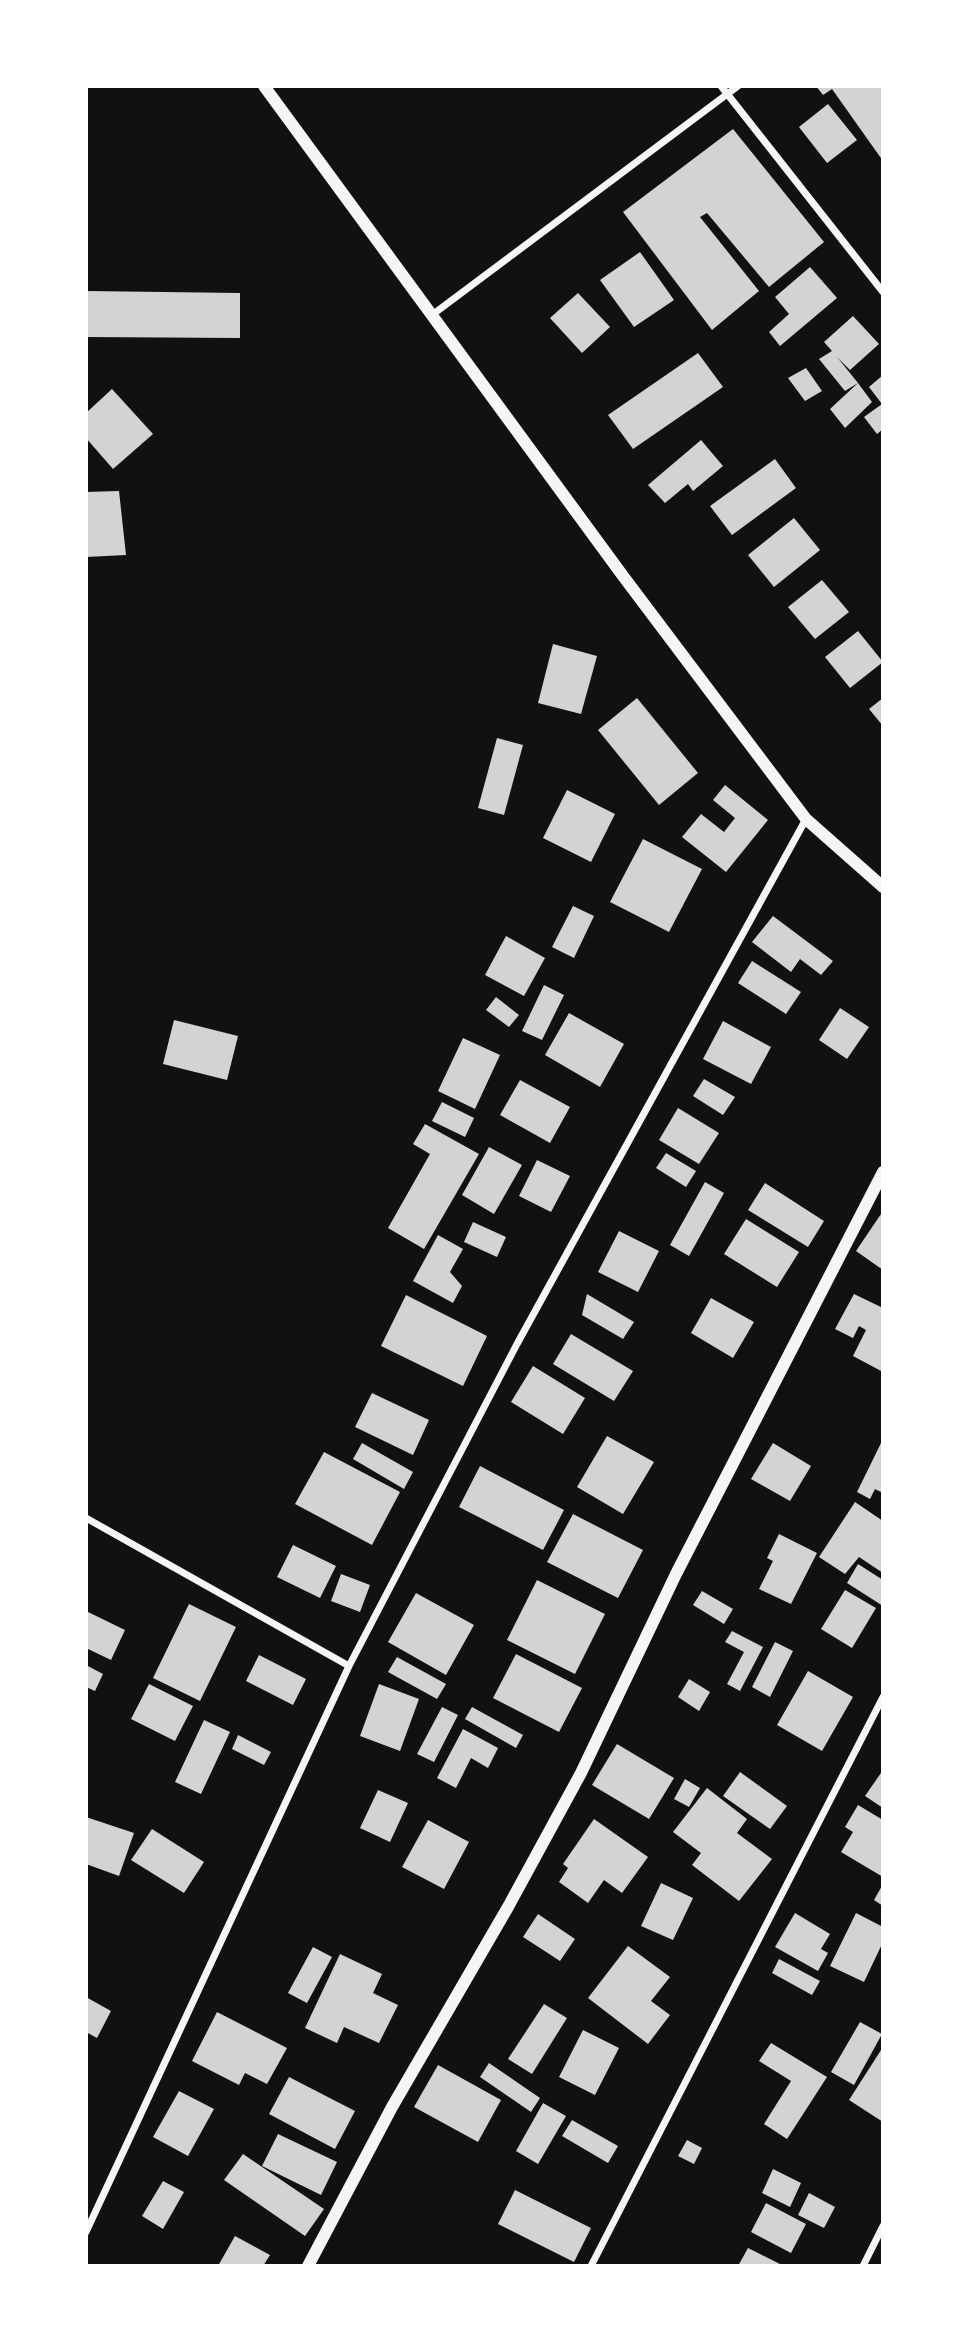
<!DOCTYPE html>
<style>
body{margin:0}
#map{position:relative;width:969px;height:2352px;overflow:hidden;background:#111;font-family:"DejaVu Sans",sans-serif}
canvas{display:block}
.frame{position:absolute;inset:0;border:88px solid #fff;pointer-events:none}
</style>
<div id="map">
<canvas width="969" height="2352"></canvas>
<div class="frame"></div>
</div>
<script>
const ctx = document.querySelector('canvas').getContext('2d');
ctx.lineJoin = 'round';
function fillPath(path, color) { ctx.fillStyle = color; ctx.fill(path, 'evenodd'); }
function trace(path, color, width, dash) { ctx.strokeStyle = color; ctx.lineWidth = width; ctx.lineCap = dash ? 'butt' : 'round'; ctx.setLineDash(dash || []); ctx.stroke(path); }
fillPath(new Path2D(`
 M816,86h67v75l-51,-72 -9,6z
 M828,104l29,36 -30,23 -28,-36z
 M733,129l91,113 -55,45 -62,-74 -7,4 59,74 -47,39 -89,-118z
 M640,252l34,48 -40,27 -34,-47z
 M810,267l27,31 -57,48 -11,-14 20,-18 -14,-17z
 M86,291l154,2v45l-154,-1z
 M578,293l32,34 -28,26 -32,-35z
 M853,316l26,28 -29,26 -13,-13 21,26 -13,8 -26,-32 13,-8 -8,-9z
 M698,353l25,34 -90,62 -25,-34z
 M806,368l16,23 -17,10 -17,-23z
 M883,375v54l-6,5 -13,-17 18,-13 -13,-17z
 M858,383l14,19 -27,26 -15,-19z
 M112,389l41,45 -40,35 -27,-31v-25z
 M701,440l22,26 -30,25 -5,-7 -23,19 -17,-18z
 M775,459l21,29 -64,47 -22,-29z
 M119,491l7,64 -40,2v-65z
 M794,518l26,32 -46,37 -26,-32z
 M822,580l27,32 -34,27 -27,-32z
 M858,631l25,31 -33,26 -25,-31z
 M553,644l44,12 -16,58 -43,-11z
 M637,698l61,75 -39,32 -61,-75z
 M883,698v28l-14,-17z
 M497,738l26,7 -19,70 -26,-7z
 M725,785l43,35 -42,52 -44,-35 19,-23 23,18 11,-14 -22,-18z
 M567,790l48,24 -24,48 -48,-24z
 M643,839l59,30 -33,63 -59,-30z
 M573,906l21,10 -20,42 -22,-11z
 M773,916l60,45 -12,14 -21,-16 -9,13 -39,-30z
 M506,936l39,22 -21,38 -39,-21z
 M752,961l49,31 -15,22 -48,-31z
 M544,985l20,10 -22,45 -20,-9z
 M496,997l23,18 -10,12 -23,-17z
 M840,1008l29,19 -22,32 -28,-19z
 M569,1013l55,31 -24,43 -55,-32z
 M174,1020l64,16 -11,44 -64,-16z
 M723,1021l48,26 -20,37 -48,-25z
 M463,1038l37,17 -25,54 -37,-18z
 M704,1079l31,18 -12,18 -30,-19z
 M520,1080l50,27 -20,36 -50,-28z
 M442,1102l32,16 -9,19 -33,-16z
 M678,1108l41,25 -20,31 -40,-24z
 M425,1124l54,30 -55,95 -36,-21 42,-74 -17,-10z
 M489,1147l33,18 -28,49 -32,-19z
 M666,1153l30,18 -10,16 -30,-19z
 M537,1160l33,16 -19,36 -32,-16z
 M705,1182l19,11 -35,63 -19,-11z
 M765,1183l59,38 -16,26 -60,-37z
 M883,1211v59l-27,-19z
 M746,1219l53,33 -22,35 -53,-33z
 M473,1222l33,15 -9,20 -33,-15z
 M619,1231l40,20 -21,41 -40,-20z
 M438,1235l25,14 -13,23 12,14 -9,17 -40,-22z
 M587,1294l47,28 -11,17 -41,-24z
 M854,1294l29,14v64l-30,-16 13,-26 -7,-4 -6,12 -18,-9z
 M406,1295l81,41 -24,50 -82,-40z
 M711,1298l43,24 -21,36 -42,-25z
 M571,1334l62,37 -19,30 -61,-37z
 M533,1366l52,32 -22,36 -52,-32z
 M372,1393l57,27 -16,35 -58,-28z
 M607,1436l47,26 -31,52 -46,-27z
 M883,1439v54l-8,-4 -5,10 -13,-7z
 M362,1443l51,29 -9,17 -51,-30z
 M773,1443l38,23 -21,35 -39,-22z
 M324,1452l76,40 -28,53 -77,-41z
 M480,1466l84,44 -21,40 -84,-43z
 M855,1502l28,19v52l-24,-16 -14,17 -26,-17z
 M573,1514l70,36 -25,48 -71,-36z
 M779,1534l38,19 -26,51 -32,-15 14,-28 -6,-3z
 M293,1545l43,21 -16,32 -43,-21z
 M858,1564l25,16v26l-36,-23z
 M341,1574l29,11 -10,27 -29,-11z
 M537,1580l68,34 -30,60 -68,-34z
 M845,1590l31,18 -24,40 -31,-19z
 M702,1591l31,18 -9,15 -31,-19z
 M416,1593l58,32 -28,50 -58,-33z
 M189,1604l47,23 -36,74 -47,-23z
 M86,1611l39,19 -14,30 -25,-12z
 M732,1631l31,16 -23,44 -13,-7 17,-32 -19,-10z
 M775,1642l18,9 -23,46 -18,-10z
 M516,1654l66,34 -23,44 -66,-34z
 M259,1655l47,24 -13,26 -47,-24z
 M397,1657l49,27 -9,15 -49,-27z
 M86,1665l17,9 -8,17 -9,-4z
 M808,1671l45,26 -31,54 -45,-26z
 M689,1679l21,13 -11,19 -21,-14z
 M149,1684l44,22 -18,35 -44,-22z
 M379,1684l40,15 -19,52 -40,-15z
 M442,1707l16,8 -24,47 -17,-8z
 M472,1707l51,28 -7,13 -51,-29z
 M204,1720l26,12 -29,62 -26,-12z
 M463,1729l35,19 -10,20 -17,-10 -15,30 -19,-10z
 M238,1735l33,17 -7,13 -32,-16z
 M617,1744l57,34 -25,41 -57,-34z
 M883,1770v38l-18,-12z
 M740,1772l47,34 -17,23 -47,-33z
 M685,1779l15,9 -11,19 -15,-8z
 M707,1788l40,31 -10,14 35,26 -33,42 -47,-36 9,-12 -28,-21z
 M378,1790l30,13 -18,39 -30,-14z
 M858,1805l25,15v57l-42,-25 12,-20 -8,-5z
 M86,1817l48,16 -15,43 -33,-12z
 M594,1819l54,38 -26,36 -18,-13 -16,23 -29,-21 9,-14 -5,-4z
 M428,1820l41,22 -25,47 -42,-22z
 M152,1829l52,33 -20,31 -53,-33z
 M661,1883l32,15 -20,42 -32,-14z
 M883,1884v22l-9,-6z
 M795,1913l35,21 -9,15 7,4 -10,18 -43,-24z
 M856,1913l27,14v15l-19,40 -34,-16z
 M538,1914l37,25 -15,22 -37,-24z
 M628,1946l42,31 -19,24 19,14 -22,29 -60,-46z
 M313,1947l19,10 -25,46 -19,-10z
 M340,1954l42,20 -9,19 25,12 -19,38 -35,-16 -7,16 -32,-15z
 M779,1959l41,22 -8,14 -40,-22z
 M86,1997l25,14 -14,27 -11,-6z
 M544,2004l23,14 -35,56 -24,-15z
 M217,2012l70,36 -20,36 -22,-11 -6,12 -47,-24z
 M860,2022l22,12 -28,51 -23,-13z
 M583,2030l36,18 -24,47 -36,-18z
 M771,2043l56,34 -40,62 -23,-15 27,-43 -32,-20z
 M883,2047v75l-34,-22z
 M489,2063l51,35 -9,14 -51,-35z
 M438,2065l63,35 -23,42 -64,-35z
 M289,2077l66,34 -20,38 -66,-35z
 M179,2091l35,18 -26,47 -35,-19z
 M543,2103l23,13 -28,48 -22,-13z
 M572,2120l46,26 -10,17 -46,-27z
 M278,2134l59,28 -16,33 -59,-29z
 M687,2140l15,8 -8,16 -16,-8z
 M243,2154l81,55 -19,27 -81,-56z
 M773,2169l28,14 -11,24 -28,-14z
 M163,2181l21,11 -21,37 -21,-13z
 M515,2190l76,38 -17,34 -76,-38z
 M809,2193l26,14 -11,21 -26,-13z
 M766,2203l40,21 -15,29 -40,-21z
 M235,2236l35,19 -7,11h-45z
 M748,2248l32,16 -1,2h-41z`), '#d3d3d3');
trace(new Path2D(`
 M721,86l162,206
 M432,315l306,-229
 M86,1518l263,148
 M86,2232l263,-566 168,-322 289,-525
 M591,2266l292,-569
 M863,2266l20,-40`), '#f5f5f5', 7);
trace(new Path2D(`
 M264,86l359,490 183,243 77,68
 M308,2266l84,-159 116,-200 73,-134 95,-199 207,-402`), '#f5f5f5', 12);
</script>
